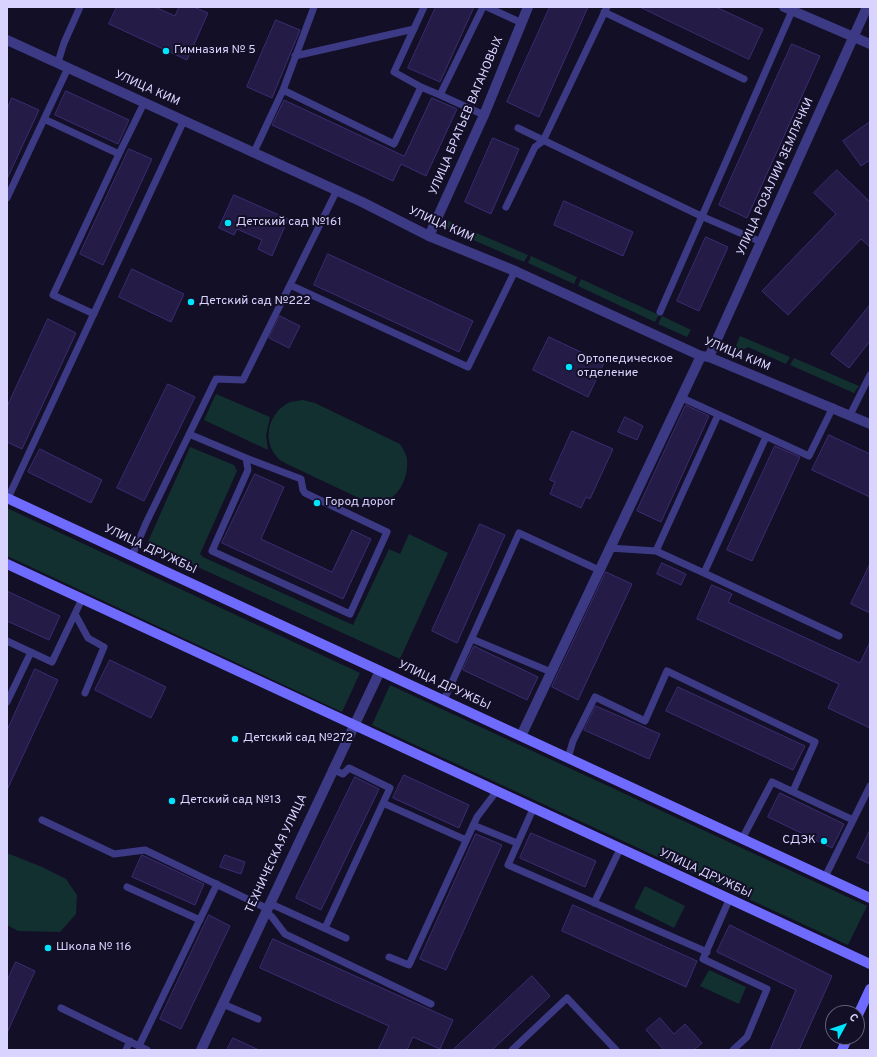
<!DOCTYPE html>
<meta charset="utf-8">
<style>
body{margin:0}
#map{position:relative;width:877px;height:1057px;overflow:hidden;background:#130f26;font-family:Overpass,sans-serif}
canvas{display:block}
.frame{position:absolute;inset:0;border:8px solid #d9d4ff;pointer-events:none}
.north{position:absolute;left:825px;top:1005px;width:40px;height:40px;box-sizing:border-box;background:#130f26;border:1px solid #625e7d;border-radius:50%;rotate:50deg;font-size:11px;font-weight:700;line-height:16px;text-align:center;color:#d9d4ff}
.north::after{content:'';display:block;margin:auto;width:14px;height:18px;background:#00e5ff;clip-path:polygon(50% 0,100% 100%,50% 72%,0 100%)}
</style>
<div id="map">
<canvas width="877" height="1057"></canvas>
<div class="frame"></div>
<div class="north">С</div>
</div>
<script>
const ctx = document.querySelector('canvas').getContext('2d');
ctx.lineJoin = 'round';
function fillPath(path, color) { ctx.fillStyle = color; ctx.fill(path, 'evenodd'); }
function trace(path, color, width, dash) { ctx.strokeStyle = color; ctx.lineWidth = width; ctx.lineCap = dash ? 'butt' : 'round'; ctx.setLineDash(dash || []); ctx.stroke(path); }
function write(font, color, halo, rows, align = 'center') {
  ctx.font = font + ' Overpass,sans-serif'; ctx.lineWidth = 4; ctx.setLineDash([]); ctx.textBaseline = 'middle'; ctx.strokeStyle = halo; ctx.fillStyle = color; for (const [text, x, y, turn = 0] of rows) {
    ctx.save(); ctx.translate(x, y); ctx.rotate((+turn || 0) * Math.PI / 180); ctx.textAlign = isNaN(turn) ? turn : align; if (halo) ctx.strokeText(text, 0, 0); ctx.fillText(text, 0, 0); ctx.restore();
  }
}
fillPath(new Path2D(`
 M444,219l84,36 -4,7 -76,-33 -5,-5z
 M531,256l46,21 -3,7 -46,-21z
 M581,279l78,36 -4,7 -77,-36z
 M662,316l29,14 -4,7 -29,-13z
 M740,336l50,21 -4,7 -38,-17 -5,3 -2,6 -8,-3z
 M794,358l65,28 -5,7 -64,-28z
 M216,394l54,23 -4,18 2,15 -64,-30z
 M303,400l12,3 85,41c3,5 6,10 7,15 2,19 -9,43 -31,44 -4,0 -9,-2 -13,-3l-76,-36c-3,-2 -8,-4 -10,-7 -15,-17 -9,-43 11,-54 4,-2 10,-2 15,-3z
 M190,447l44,18 3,6 -37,83 3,3 150,68 36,-76 11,5 9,-20 39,19 -48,106 -253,-115z
 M7,508l353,165 -18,39 -335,-156z
 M390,685l477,221 -19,39 -476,-220z
 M7,853l35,14 24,12 11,16 -1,19 -16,18 -42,-1 -11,-6z
 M645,886l40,20 -11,22 -40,-20z
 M709,970l37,17 -7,17 -39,-18z`), '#12302f');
const building = new Path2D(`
 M117,7h38l20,9 4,-9h15l14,6 -21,47 -78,-36z
 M436,7h38l-34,75 -32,-14z
 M550,7h38l-49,110 -32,-15z
 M640,7h76l47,22 -14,30z
 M276,20l24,10 -28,68 -25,-11z
 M792,44l28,12 -73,162 -28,-13z
 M66,91l63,29 -11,24 -63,-29z
 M12,98l27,12 -32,69v-69z
 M432,98l25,11 -31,67 -25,-12 -8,17 -121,-56 12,-25 120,56z
 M870,122v38l-9,6 -18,-25z
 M493,138l26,11 -28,65 -26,-12z
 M129,149l23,10 -49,106 -23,-11z
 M837,170l33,32v45l-9,-8 -73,76 -26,-24 74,-77 -22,-21z
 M234,195l54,24 -16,37 -14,-7 4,-9 -25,-11 -3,6 -15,-7z
 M564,201l69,31 -10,24 -69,-31z
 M706,237l22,10 -29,64 -22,-10z
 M328,254l145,67 -14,31 -145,-67z
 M132,269l52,25 -13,28 -52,-25z
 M870,305v36l-21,27 -18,-14z
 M280,316l20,10 -11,22 -20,-10z
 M48,319l28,14 -54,116 -15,-7v-35z
 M549,337l55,26 -16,34 -55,-27z
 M168,384l27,13 -51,104 -27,-13z
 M686,405l23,11 -48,106 -24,-11z
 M625,417l18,9 -6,14 -19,-8z
 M572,431l41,18 -23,50 -4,-2 -5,11 -31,-14 5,-12 -5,-2z
 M829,435l41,19v43l-58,-27z
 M775,446l25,11 -48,104 -25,-11z
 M40,449l62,31 -11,23 -63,-31z
 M255,474l29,13 -23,52 71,33 20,-42 19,9 -28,60 -121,-56z
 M480,524l25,11 -48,108 -25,-12z
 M662,563l24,11 -5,11 -24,-11z
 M870,564v49l-19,-9z
 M606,572l26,12 -54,116 -26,-13z
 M712,585l20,9 -4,8 132,61 10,-21v86l-42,-20 11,-24 -142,-65z
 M7,591l53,25 -11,24 -42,-19z
 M474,646l64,31 -11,23 -64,-30z
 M110,660l56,27 -15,31 -56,-28z
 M35,669l23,11 -51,110v-59z
 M678,687l127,59 -12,24 -127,-59z
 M596,706l64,28 -11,25 -65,-29z
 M404,775l65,30 -10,23 -66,-30z
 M355,777l24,12 -58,121 -25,-12z
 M780,793l64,31 -12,24 -64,-31z
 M870,830v34l-13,-6z
 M531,833l65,28 -11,26 -65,-29z
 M476,834l26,11 -56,125 -26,-11z
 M142,855l62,29 -9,21 -63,-28z
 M225,855l20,7 -4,12 -21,-7z
 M573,905l124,56 -11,26 -124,-56z
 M209,915l21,11 -49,103 -21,-10z
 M730,925l102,51 -33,74h-29l26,-60 -79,-38z
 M273,939l180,81 -13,29 -27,-12 -6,13h-29l11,-24 -129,-58z
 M16,962l19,9 -28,62v-52z
 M532,976l18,20 -58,54h-39z
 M660,1018l14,16 11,-10 17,19 -8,7h-30l-18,-20z
 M233,1038l26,12h-32z`);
fillPath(building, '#241b47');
trace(building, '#3b2d73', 1);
trace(new Path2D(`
 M483,7l-43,88 44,20
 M487,7l35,16
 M604,12l140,67
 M295,56l119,-27
 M58,62l6,-19 16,-36
 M421,87l-27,-15 30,-65
 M283,90l111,54 27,-57 19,8
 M44,119l75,35 -66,141 41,19
 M518,128l183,88 60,26
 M254,152l29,-62 31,-83
 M119,154l25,-51
 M7,198l61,-130
 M506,207l29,-60 8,-6 64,-134
 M290,285l178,82 47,-96
 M660,312l132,-301
 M680,397l129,59 24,-49
 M850,415l20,-40
 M189,434l57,24 2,12 -36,81 138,63 37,-82 -82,-39 -2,-3 -2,-11 -55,-21
 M8,498l176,-378
 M609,548l47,3 48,22 62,-136
 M656,551l62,-136
 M132,556l14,-33 70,-144 27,1 94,-190
 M704,573l135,63
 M75,614l13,24 16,9 -19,46
 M472,639l79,33
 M7,641l45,21 30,-63
 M444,700l75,-167 80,37
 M7,702l24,-50
 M568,758l5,-17 22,-44 50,24 22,-50 148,71 -22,49
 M332,769l11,5 6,-6 41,20 -7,15
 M533,809l-25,56 199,87
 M42,820l72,34 31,-4 121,58
 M473,825l44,18
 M742,839l30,-57 81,38
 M825,877l45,-91
 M127,887l73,33
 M729,900l-26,59 64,30 -20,48 -14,13
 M269,903l77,35
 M594,903l26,-54
 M265,911l7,6 13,17 146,70
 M325,928l58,-125 83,37
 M389,957l20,8 68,-148 19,-25
 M223,1004l35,15
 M61,1008l86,42
 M139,1046l78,-162
 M126,1050l4,-9
 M512,1050l55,-52 49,52`), '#3d3a85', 7);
trace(new Path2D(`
 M429,236l55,-121 44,-108
 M709,357l158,-350
 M521,736l180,-380
 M201,1050l179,-379`), '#3d3a85', 10);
trace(new Path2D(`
 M784,7l86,37
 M7,40l355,162 67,34 86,35 186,85 8,1 161,67`), '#3d3a85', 10);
trace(new Path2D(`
 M7,498l863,400
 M7,564l863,400
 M857,1017l13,-28
 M842,1050l6,-13`), '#6f6bff', 10);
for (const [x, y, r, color] of [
 [166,51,4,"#00e5ff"],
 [228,223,4,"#00e5ff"],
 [191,302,4,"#00e5ff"],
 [569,367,4,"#00e5ff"],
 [317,503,4,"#00e5ff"],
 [235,739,4,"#00e5ff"],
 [172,801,4,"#00e5ff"],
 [824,841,4,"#00e5ff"],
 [48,948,4,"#00e5ff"]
]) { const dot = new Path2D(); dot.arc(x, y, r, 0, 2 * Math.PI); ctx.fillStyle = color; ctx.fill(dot); trace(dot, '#130f26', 1.5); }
write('12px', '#d9d4ff', '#130f26', [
 ["Гимназия № 5",174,51],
 ["Детский сад №161",236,223],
 ["Детский сад №222",199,302],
 ["Ортопедическое",577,360],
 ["отделение",577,374],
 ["Город дорог",325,503],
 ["Детский сад №272",243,739],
 ["Детский сад №13",180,801],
 ["СДЭК",816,841,"right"],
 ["Школа № 116",56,948]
], 'left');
write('12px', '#d9d4ff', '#130f26', [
 ["УЛИЦА КИМ",147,89,24],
 ["УЛИЦА БРАТЬЕВ ВАГАНОВЫХ",467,116,-67],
 ["УЛИЦА РОЗАЛИИ ЗЕМЛЯЧКИ",776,177,-66],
 ["УЛИЦА КИМ",441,225,24],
 ["УЛИЦА КИМ",737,355,22],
 ["УЛИЦА ДРУЖБЫ",150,550,25],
 ["УЛИЦА ДРУЖБЫ",444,686,25],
 ["ТЕХНИЧЕСКАЯ УЛИЦА",277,854,-65],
 ["УЛИЦА ДРУЖБЫ",705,874,25]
]);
</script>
